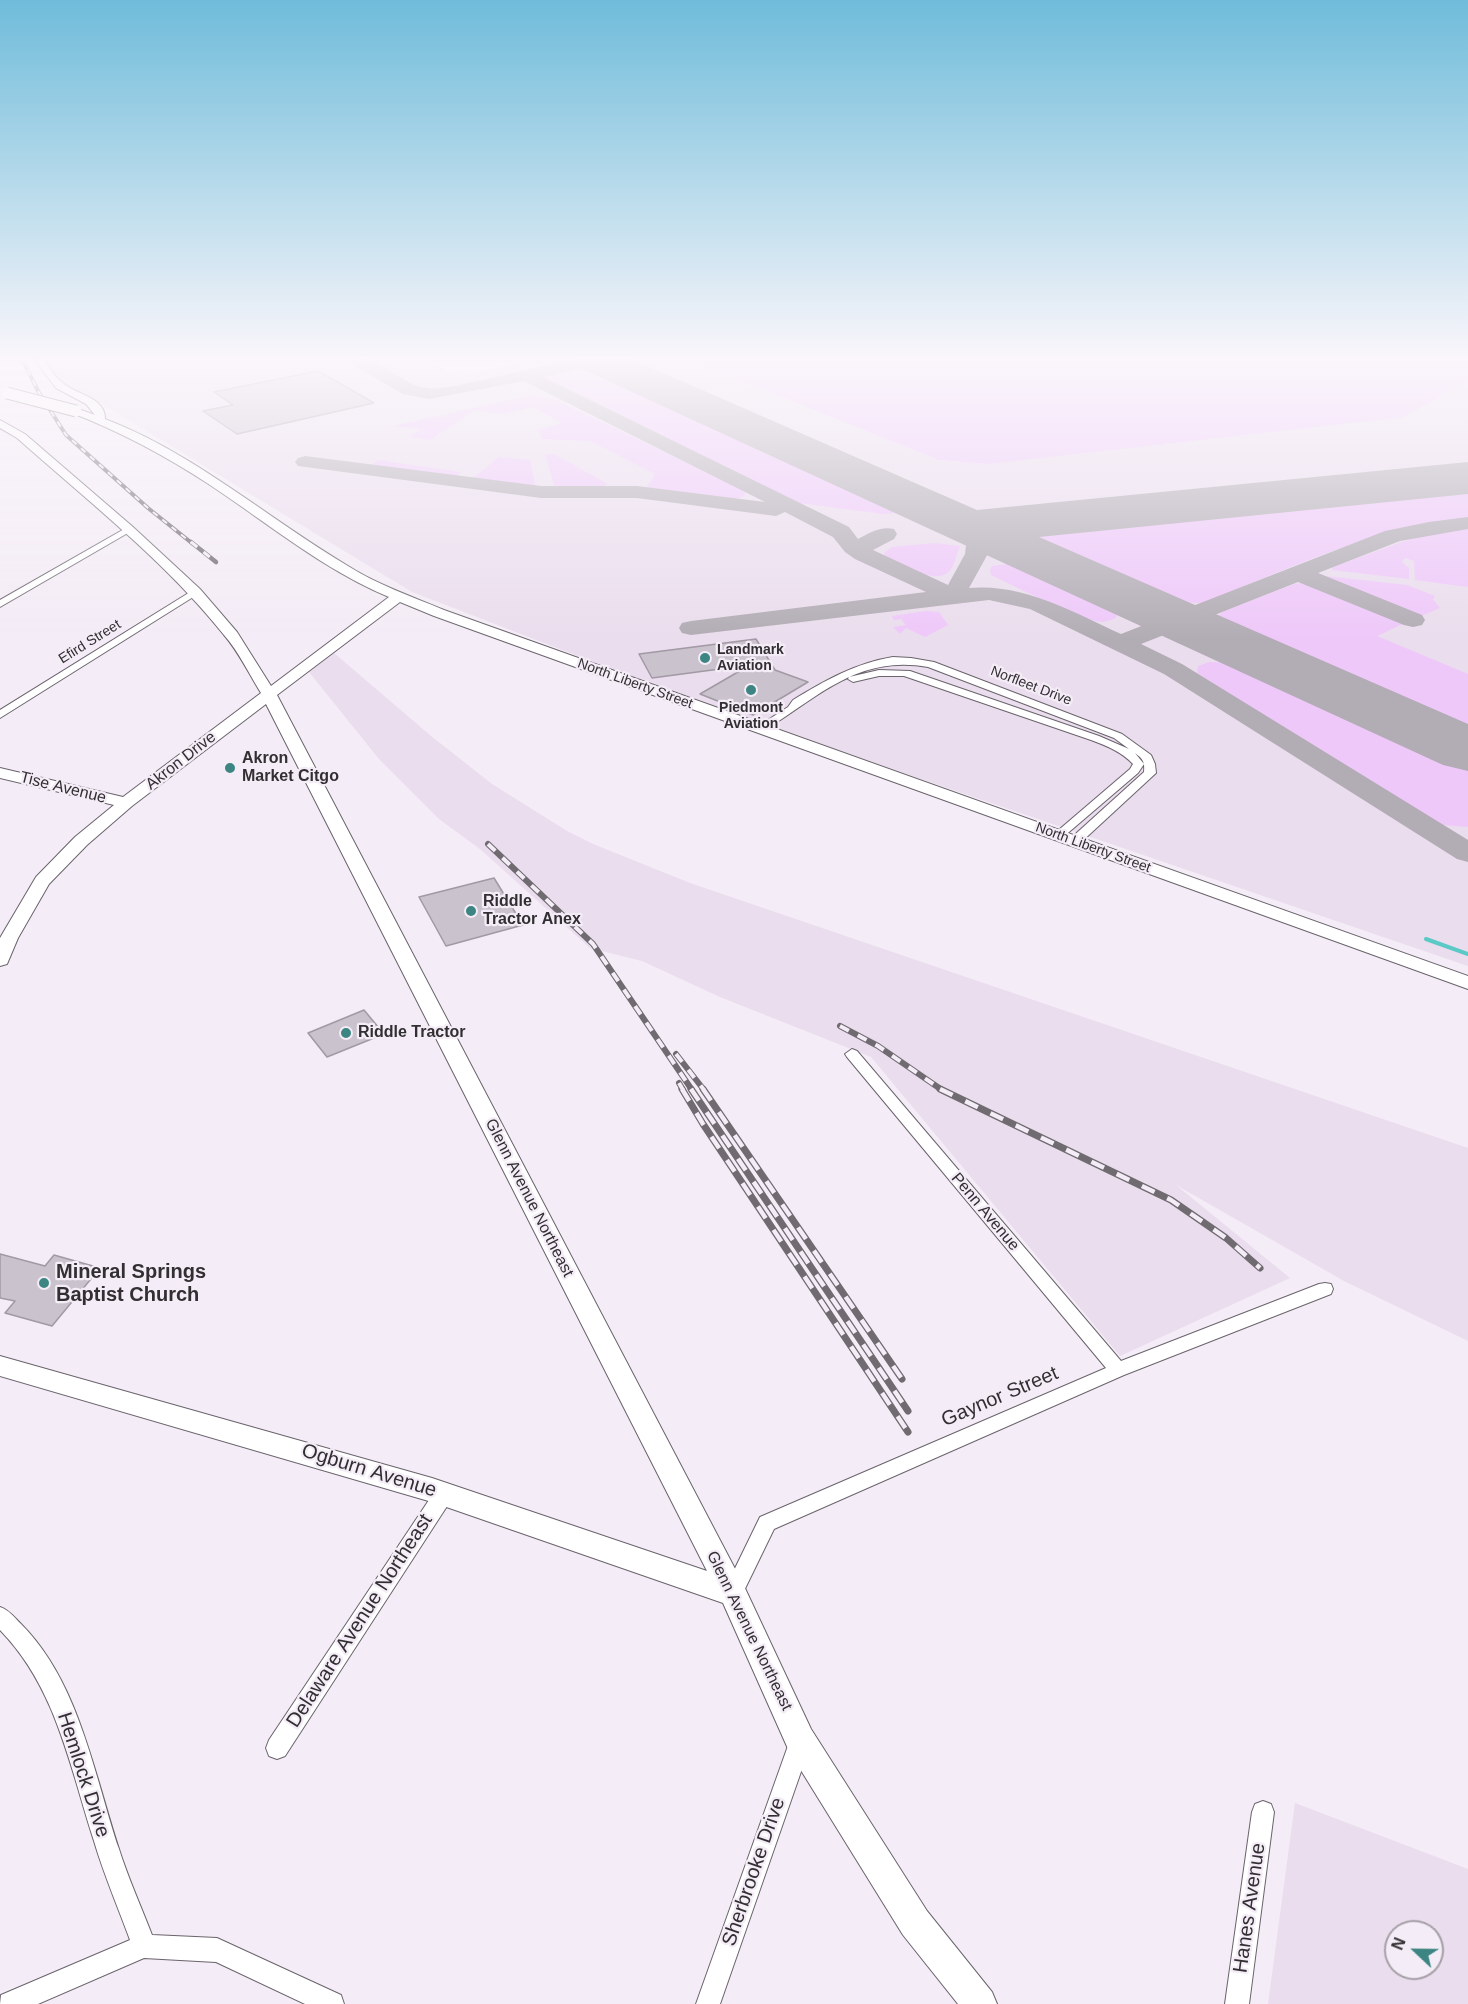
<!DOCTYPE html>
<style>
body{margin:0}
#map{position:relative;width:1468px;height:2004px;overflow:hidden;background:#f4ecf6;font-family:Helvetica,sans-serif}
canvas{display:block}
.north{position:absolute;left:1384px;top:1920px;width:60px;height:60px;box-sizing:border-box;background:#f4ecf6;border:2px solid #a6a0a8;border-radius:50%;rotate:292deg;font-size:16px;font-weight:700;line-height:24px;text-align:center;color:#322f33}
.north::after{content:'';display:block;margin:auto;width:21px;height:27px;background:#3d8582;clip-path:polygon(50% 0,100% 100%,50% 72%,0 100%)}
</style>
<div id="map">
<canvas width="1468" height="2004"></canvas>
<div class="north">N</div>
</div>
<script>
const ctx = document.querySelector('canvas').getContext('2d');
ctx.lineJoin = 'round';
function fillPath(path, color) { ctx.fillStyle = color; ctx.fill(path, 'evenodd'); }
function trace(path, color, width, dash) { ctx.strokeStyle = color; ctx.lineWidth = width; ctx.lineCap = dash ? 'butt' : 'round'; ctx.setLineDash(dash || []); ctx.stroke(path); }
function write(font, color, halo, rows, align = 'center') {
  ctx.font = font + ' Helvetica,sans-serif'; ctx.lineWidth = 4.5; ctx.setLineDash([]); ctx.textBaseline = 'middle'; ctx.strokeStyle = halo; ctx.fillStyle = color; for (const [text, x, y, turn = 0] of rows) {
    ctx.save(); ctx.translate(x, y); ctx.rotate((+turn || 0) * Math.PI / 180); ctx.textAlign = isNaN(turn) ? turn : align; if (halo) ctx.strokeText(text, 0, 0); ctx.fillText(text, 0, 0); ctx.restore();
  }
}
fillPath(new Path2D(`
 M44,359h379l37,17 73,-17h154l251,101 50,4 480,-96v598l-556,-190 -277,-98 -223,-86 -312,-189 -29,-15 -21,-16z
 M334,653l97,83 61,48 75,47 26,13 97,39 778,265v193l-124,-60 -168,-96 114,93 -170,78 -249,-299 -151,-60 -78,-36 -52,-13 -110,-99 -41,-30 -60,-60 -70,-87z
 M1295,1803l173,66v135h-200zM1396,1932h36v36h-36z`), '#eadded');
fillPath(new Path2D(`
 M687,359h781v22l-65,36 -415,47 -50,-4z
 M581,370l15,1 288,131 14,8 -1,3 -14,1 -92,-12 -244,-119 -5,-4 12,-6z
 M531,395l25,5 184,88 5,5 -1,3c-17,8 -74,1 -93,-5l-4,-4 8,-13 -65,-33 -48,-2 -3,-9 23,-7 -29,-16 -32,7 -26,-4 -45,30 -20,-3 11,-8 -27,-3z
 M545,454h9l54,30 -13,6 -38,-3 -3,-2z
 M499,457l31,3 6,28 -65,-8z
 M378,460l83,12 -8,7 -84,-12z
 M1468,490v28c-94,8 -180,52 -267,85l-25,-1 -134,-59 -6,-7 9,-4z
 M1468,528v59l-53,-7 -1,-19 -9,-3 -3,4 7,6v11l-77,-9 1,-3 77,-28z
 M934,543l26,3c-3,7 -5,17 -9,23 -12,19 -52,-5 -66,-12l-1,-4 8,-6z
 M1007,564l15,2 94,44 1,6 -3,3 -11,3 -21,-3 -91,-44 -1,-5 2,-4z
 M1325,576l82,9 28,11 -2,3 7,9 -19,8h-9l-82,-34 -5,-2z
 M1303,583l22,5 79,32 1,3 -28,13 91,38v54l-242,-104 -7,-9 3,-3 72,-28z
 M926,611l13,1 9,13 -23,12 -19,-9 -6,6 -7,-7 13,-2 -5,-6 -7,1 -2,-4z
 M1209,662l24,1 235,107v57l-25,-2 -21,-8 -225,-144 1,-7z`), '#eec8f9');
trace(new Path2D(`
 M1426,939l42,15`), '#5bc9c5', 4);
fillPath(new Path2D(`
 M356,359c25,-3 46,27 71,29 16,2 35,-4 51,-7 42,-9 83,-22 127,-22l-2,5 -60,13 306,150 9,12c12,-6 22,-13 36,-10l3,5 -3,5 -21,11 75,35 17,-31 2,-16 -8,-11 3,-5c10,-2 15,-1 21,8l51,-16 8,1 3,5 -3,5 -46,14 -27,49c55,-5 104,24 152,46l264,-103 44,-9 39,-5v12l-68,12 -82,32 104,42 3,5 -3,5 -9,2 -9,-2 -106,-43 -157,62 41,20 286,176v22l-11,-3 -293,-185 -134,-65 -41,-9 -298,35 -9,-2 -3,-5 3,-5 9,-2 235,-29 -71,-33 -10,-7 -12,-15 -48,-25 -9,4 -139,-18h-96l-243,-32 -3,-4 3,-4 7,-2 236,30h96l128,16 -241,-121 -95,18 -26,-5 -47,-27 -3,-4z`), '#b2acb4');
fillPath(new Path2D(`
 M576,359h55l346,151 491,-48v32l-429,43 429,187v47l-25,-6 -861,-396z`), '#b2acb4');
const building = new Path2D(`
 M318,371l56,32 -137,31 -34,-23 30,-6 -19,-13z
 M756,639l19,31 33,12 -55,33 -53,-21 50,-29 -98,13 -13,-24z
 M494,878l29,47 -77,21 -27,-49z
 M364,1010l20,24 -57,23 -19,-24z
 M0,1254l45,12 9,-11 46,13 -48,58 -47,-13 10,-12 -15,-3z`);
fillPath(building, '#cac2cc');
trace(building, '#a19aa4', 1.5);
const street = new Path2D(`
 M126,528l7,2 -133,77v-7z
 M195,589l3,1v4l-198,124v-8z
 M893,657l18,1 23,4 188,72 29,21 4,9 1,9 -78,72h-8l-2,-3 2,-3 74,-67c1,-10 -1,-13 -9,-19l9,11 -6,9 -76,65h-8l-2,-2 2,-2 76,-65 3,-5c-11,-12 -26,-18 -42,-24l-187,-64h-25l-26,6 -5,-3 1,-2 30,-7 31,1 189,65 30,13 -15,-11 -186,-71c-70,-13 -111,31 -165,64l-4,1 -5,-3 34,-22 5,-7c33,-20 63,-37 100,-43z
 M852,1049l5,2 264,310 198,-77 6,-1 6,1 2,5 -2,5 -207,81 -350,154 -34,70 -7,3 -7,-3 -3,-6 37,-76 346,-149 -259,-311 -2,-3z
 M444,1486l7,2 2,6 -2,6 -166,256 -8,3 -8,-3 -3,-8 3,-8 168,-252z
 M0,1607c9,3 14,10 21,17 58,58 73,150 98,225 9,29 22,57 33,86l65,3 124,57 3,9h-39l-89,-42 -72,-4 -106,46h-38l1,-9 129,-55c-12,-33 -26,-65 -36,-99 -24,-74 -38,-154 -94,-211z
 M800,1732l8,3 3,8 -91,261h-24l93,-261 3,-8z
 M1263,1801l8,3 3,8 -25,192h-24l27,-192 3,-8z`);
const secondary = new Path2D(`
 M34,359h10c5,9 12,19 20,25 14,11 42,14 41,35 89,34 162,99 243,147 30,19 63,30 96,44l1024,366v13l-1034,-373 -34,-14 -123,93 466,889 68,145 116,182 65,81 5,12h-39l-55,-69 -114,-184 -66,-148 -291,-101 -432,-126v-20l432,122 275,93 -441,-867 -134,102 -45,39 -38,39 -31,54 -11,26 -7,2v-28l36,-61 39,-40 39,-32 -114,-27v-10l123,29 138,-104c-12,-19 -22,-41 -37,-58 -59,-74 -136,-134 -207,-197l-17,-10v-8l25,14 108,93 67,62 37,43 34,54 118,-89c-65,-27 -120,-73 -179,-112 -44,-29 -89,-53 -138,-72l-1,-2 5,-3 19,7 -9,-11 -30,-16z`);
trace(street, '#6a636c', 2);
trace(secondary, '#6a636c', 2);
fillPath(street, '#fff');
fillPath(secondary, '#fff');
const railFar3 = new Path2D(`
 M22,359l16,32 28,44 82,73 45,36`);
const railFar2 = new Path2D(`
 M191,542l25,20`);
const railFar1 = new Path2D(`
 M488,844l105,100 99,146
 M840,1026l38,20 64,44
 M676,1054l28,36
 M679,1083l4,7`);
const rail = new Path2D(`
 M682,1089l21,35 205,308
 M691,1089l217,322
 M703,1089l199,290
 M940,1089l231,111 55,38 34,30`);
trace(railFar3, '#706b71', 4);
trace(railFar2, '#706b71', 4.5);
trace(railFar1, '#706b71', 6);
trace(rail, '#706b71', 7);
trace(railFar3, '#f4ecf6', 2, [6]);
trace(railFar2, '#f4ecf6', 3, [8]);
trace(railFar1, '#f4ecf6', 4, [10]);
trace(rail, '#f4ecf6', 4.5, [14]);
const secondaryBridge = new Path2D(`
 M7,393l69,18`);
trace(secondaryBridge, '#6a636c', 13, []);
trace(secondaryBridge, '#fff', 11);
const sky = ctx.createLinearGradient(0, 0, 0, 639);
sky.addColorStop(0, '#6fbcda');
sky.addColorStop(0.56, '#faf6fb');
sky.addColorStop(1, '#faf6fb00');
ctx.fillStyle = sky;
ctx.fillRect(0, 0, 1468, 639);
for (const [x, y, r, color] of [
 [705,658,6,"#3d8582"],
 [751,690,6,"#3d8582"],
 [230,768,6,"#3d8582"],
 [471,911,6,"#3d8582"],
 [346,1033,6,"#3d8582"],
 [44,1283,6,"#3d8582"]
]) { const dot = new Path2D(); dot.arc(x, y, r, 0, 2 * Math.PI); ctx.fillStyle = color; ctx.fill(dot); trace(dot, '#f4ecf6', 2); }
write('14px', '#322f33', '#f4ecf6', [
 ["Efird Street",90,642,-32],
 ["North Liberty Street",635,684,20],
 ["Norfleet Drive",1031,686,21],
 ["North Liberty Street",1093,848,20]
]);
write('bold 14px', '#322f33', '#f4ecf6', [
 ["Landmark",717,650],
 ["Aviation",717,666],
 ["Piedmont",751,708,"center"],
 ["Aviation",751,724,"center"]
], 'left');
write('bold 16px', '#322f33', '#f4ecf6', [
 ["Akron",242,759],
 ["Market Citgo",242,777],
 ["Riddle",483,902],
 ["Tractor Anex",483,920],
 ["Riddle Tractor",358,1033]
], 'left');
write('16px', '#322f33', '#f4ecf6', [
 ["Akron Drive",181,761,-38],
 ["Tise Avenue",63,788,14],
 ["Glenn Avenue Northeast",529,1198,63],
 ["Penn Avenue",985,1212,50],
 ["Glenn Avenue Northeast",749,1631,64]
]);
write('bold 20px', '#322f33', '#f4ecf6', [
 ["Mineral Springs",56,1272],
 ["Baptist Church",56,1295]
], 'left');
write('20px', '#322f33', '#f4ecf6', [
 ["Gaynor Street",1000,1397,-23],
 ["Ogburn Avenue",369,1471,17],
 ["Delaware Avenue Northeast",360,1621,-57],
 ["Hemlock Drive",83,1775,72],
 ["Sherbrooke Drive",754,1872,-71],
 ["Hanes Avenue",1250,1908,-82]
]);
</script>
